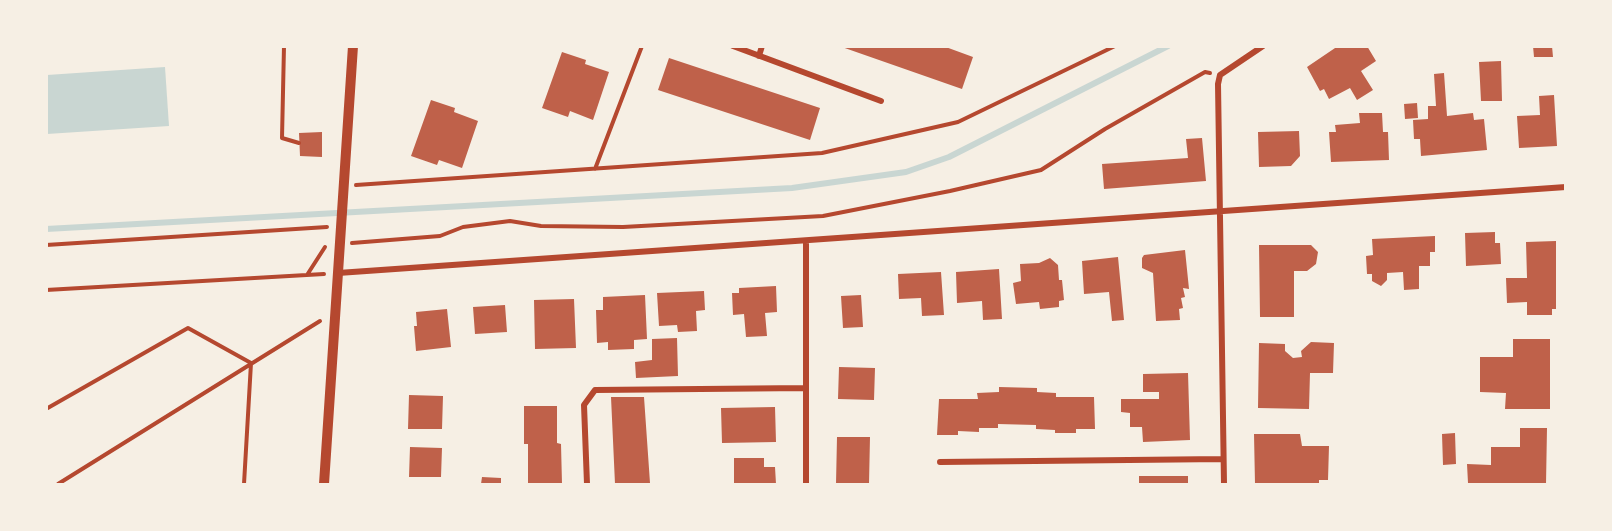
<!DOCTYPE html>
<style>
body{margin:0}
#map{position:relative;width:1612px;height:531px;overflow:hidden;background:#f6efe4;font-family:Quicksand,sans-serif}
canvas{display:block}
.frame{position:absolute;inset:0;border:48px solid #f6efe4;pointer-events:none}
</style>
<div id="map">
<canvas width="1612" height="531"></canvas>
<div class="frame"></div>
</div>
<script>
const ctx = document.querySelector('canvas').getContext('2d');
ctx.lineJoin = 'round';
function paint(path, color) {
  ctx.fillStyle = color;
  ctx.fill(path, 'evenodd');
}
function poly(rows) {
  const path = new Path2D();
  for (const r of rows) {
    path.moveTo(r[0], r[1]);
    for (let i = 2; i < r.length; i += 2) path.lineTo(r[i], r[i + 1]);
  }
  return path;
}
function trace(path, color, width, dash) {
  ctx.strokeStyle = color;
  ctx.lineWidth = width;
  ctx.lineCap = dash ? 'butt' : 'round';
  ctx.setLineDash(dash || []);
  ctx.stroke(path);
}
const water = poly([
 [165,67,169,126,47,134,47,75]
]);
const stream = poly([
 [46,229,792,188,906,172,949,157,1168,46]
]);
const building = poly([
 [839,46,943,46,973,57,962,89],
 [1338,46,1367,46,1376,61,1361,71,1373,90,1357,100,1350,88,1329,99,1324,89,1320,91,1307,67],
 [1533,46,1552,46,1553,57,1534,57],
 [562,52,586,60,585,64,609,72,593,120,570,111,568,117,542,108],
 [669,58,820,108,810,140,658,90],
 [1501,61,1502,101,1481,101,1479,62],
 [1444,73,1447,116,1473,113,1474,120,1484,119,1487,150,1421,156,1420,139,1414,139,1413,120,1428,119,1428,106,1436,106,1434,74],
 [1554,95,1557,146,1519,148,1517,116,1540,115,1539,96],
 [431,100,455,108,454,112,478,121,462,168,439,160,437,165,411,156],
 [1417,103,1418,118,1405,119,1404,104],
 [1359,113,1382,113,1383,132,1388,132,1389,160,1331,162,1329,132,1336,132,1335,125,1360,123],
 [1299,131,1300,156,1291,166,1259,167,1258,132],
 [322,132,322,157,300,156,299,133],
 [1202,138,1206,181,1104,189,1102,164,1188,158,1186,139],
 [1495,232,1495,243,1500,243,1501,264,1466,266,1465,233],
 [1435,236,1435,252,1430,252,1430,266,1419,266,1419,289,1404,290,1403,272,1387,273,1387,280,1381,286,1372,281,1372,274,1367,274,1366,256,1373,255,1372,239],
 [1556,241,1556,309,1552,309,1552,315,1527,315,1527,302,1507,303,1506,278,1527,278,1526,242],
 [1259,245,1311,245,1318,252,1316,264,1307,271,1294,271,1294,317,1260,317],
 [1185,250,1189,289,1183,288,1185,297,1181,298,1183,308,1179,309,1180,320,1156,321,1153,273,1142,268,1142,258,1144,255],
 [1118,257,1124,320,1112,321,1109,292,1084,294,1082,261],
 [1050,258,1058,265,1059,280,1062,280,1064,300,1059,301,1059,307,1040,309,1039,302,1016,304,1013,283,1021,281,1020,264,1039,263],
 [999,269,1002,319,983,320,982,301,957,303,956,272],
 [941,272,944,315,922,316,921,298,899,299,898,274],
 [776,286,777,312,765,313,767,336,746,337,744,314,733,315,732,293,739,293,739,288],
 [704,291,705,310,696,311,697,331,678,332,677,325,659,326,657,293],
 [645,295,647,339,634,340,634,349,608,350,608,342,597,343,596,310,603,310,603,297],
 [861,295,863,327,843,328,841,296],
 [574,299,576,348,535,349,534,300],
 [505,305,507,332,475,334,473,307],
 [447,309,451,347,416,351,414,326,417,326,416,312],
 [677,338,678,376,636,378,635,362,652,360,652,339],
 [1513,339,1550,339,1550,409,1505,409,1506,393,1480,392,1480,357,1513,357],
 [1311,342,1334,343,1333,373,1310,373,1309,409,1258,408,1259,343,1285,344,1285,351,1293,358,1302,357,1301,351],
 [839,367,875,368,874,400,838,399],
 [1188,373,1190,440,1143,442,1142,427,1130,427,1130,413,1121,412,1121,399,1159,399,1159,392,1143,392,1143,374],
 [999,387,1037,388,1037,392,1056,393,1056,397,1094,397,1095,429,1076,429,1076,433,1055,433,1055,430,1036,429,1036,425,998,424,998,428,979,428,979,432,958,431,958,435,937,435,939,399,978,399,977,393,999,392],
 [409,395,443,396,442,429,408,429],
 [611,397,644,397,650,483,615,484],
 [524,406,557,406,557,443,561,444,562,484,528,484,528,444,524,444],
 [775,407,776,442,722,443,721,408],
 [1520,428,1547,428,1546,484,1468,483,1467,464,1491,465,1491,447,1520,447],
 [1455,433,1456,464,1443,465,1442,434],
 [1254,434,1300,434,1302,446,1329,446,1328,480,1319,480,1319,484,1255,484],
 [837,437,870,437,869,484,836,484],
 [410,447,442,448,441,477,409,477],
 [734,458,764,458,764,467,775,467,776,484,734,484],
 [1139,476,1188,476,1188,484,1139,484],
 [482,477,501,478,501,484,481,484]
]);
const path = poly([
 [284,46,282,138,299,143],
 [595,169,642,46],
 [356,185,822,153,958,122,1115,46],
 [352,243,440,236,463,227,510,221,541,226,623,227,823,216,950,191,1041,170,1105,129,1205,72,1210,73],
 [46,245,327,227],
 [307,275,325,247],
 [46,290,324,274],
 [46,409,188,328,251,363,244,484],
 [58,484,320,321]
]);
const minor = poly([
 [733,46,881,101],
 [759,56,762,46],
 [338,273,1566,187],
 [940,462,1223,459],
 [587,484,584,405,595,390,806,388],
 [806,484,806,241],
 [1224,484,1218,84,1220,75,1263,46]
]);
const tertiary = poly([
 [324,484,353,46]
]);
paint(water, '#c9d6d2');
trace(stream, '#c9d6d2', 6);
paint(building, '#bf614a');
trace(path, '#b5482f', 4);
trace(minor, '#b5482f', 6);
trace(tertiary, '#b5482f', 10);
</script>
